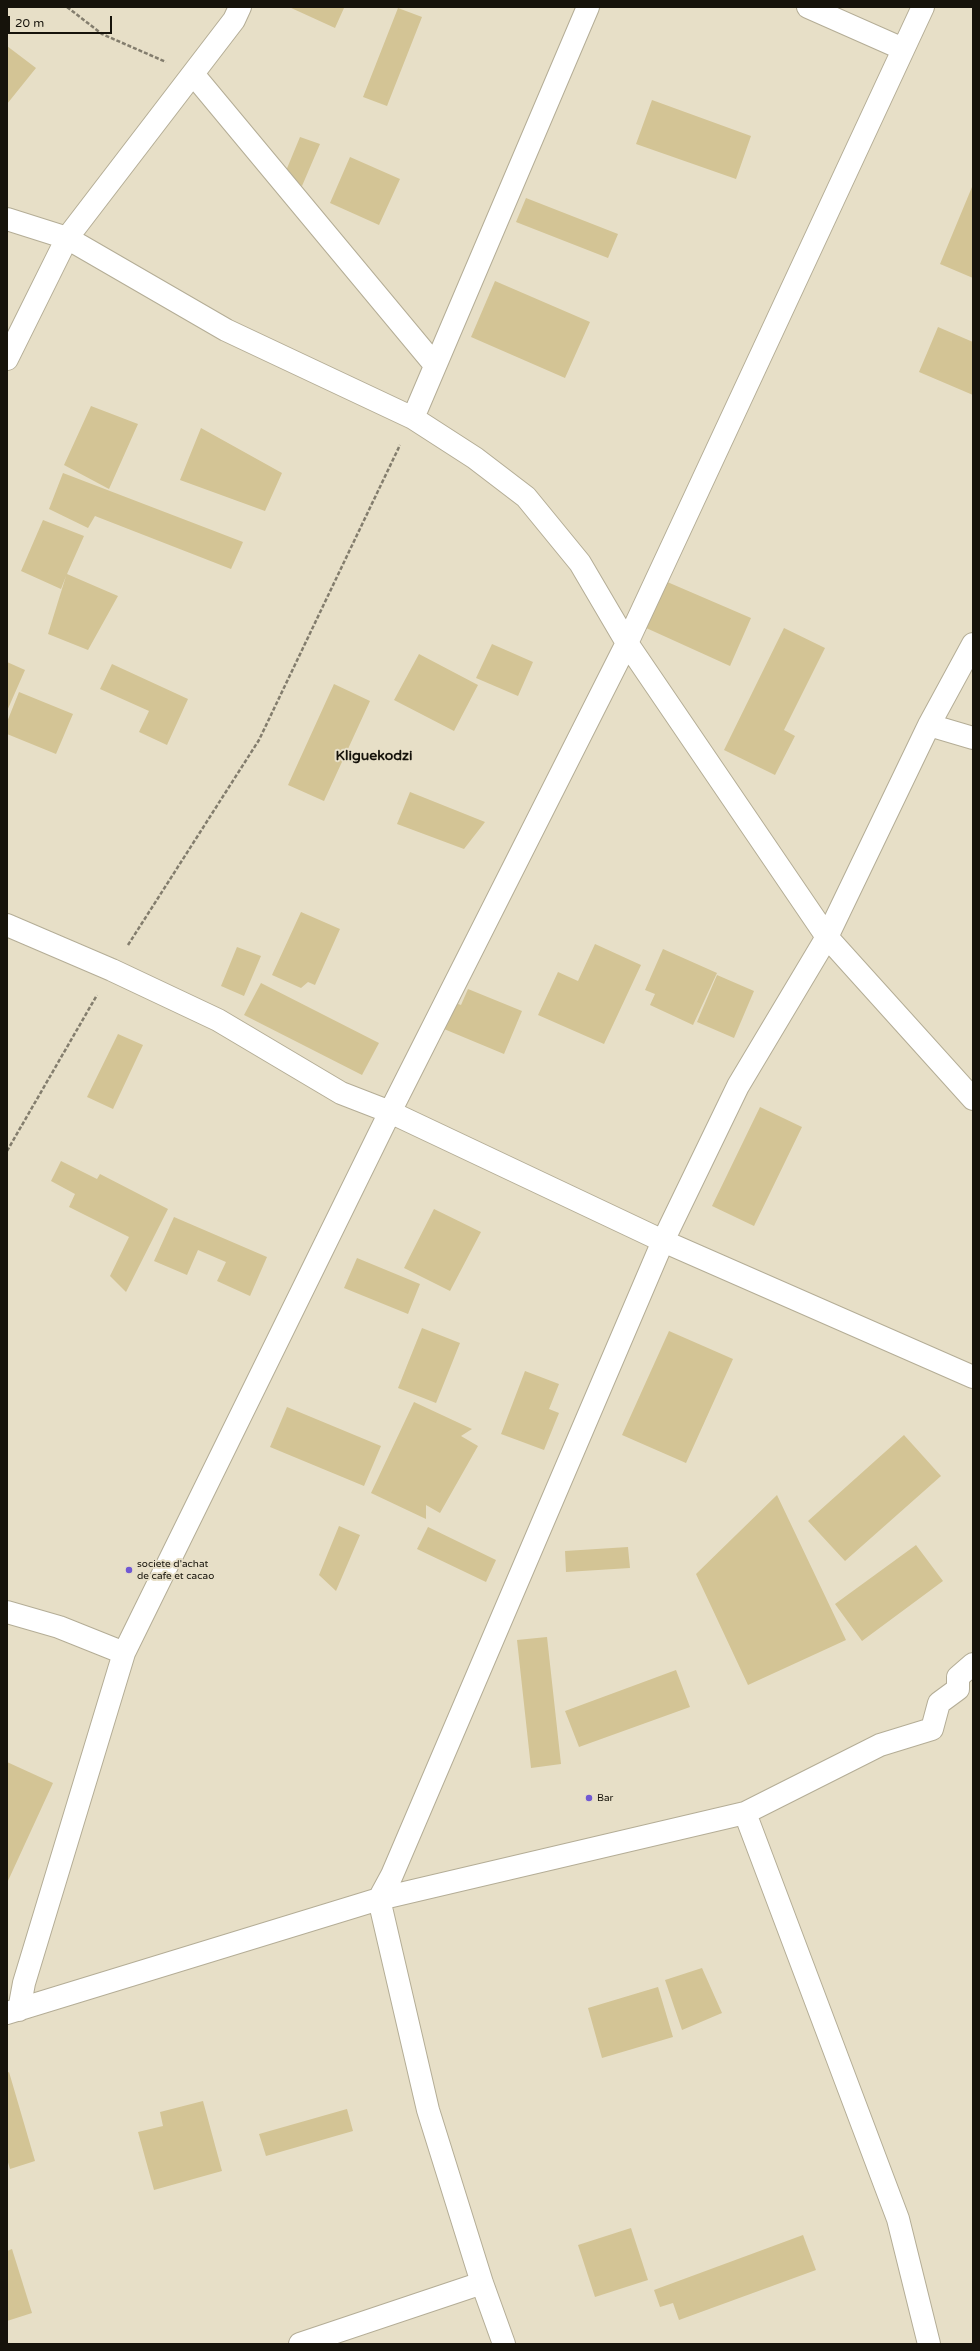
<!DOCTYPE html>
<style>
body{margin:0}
#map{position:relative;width:980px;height:2351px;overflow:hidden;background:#e7dfc7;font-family:"Varela Round",sans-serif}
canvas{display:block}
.frame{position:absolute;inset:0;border:8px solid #16130b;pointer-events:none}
.scale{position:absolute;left:8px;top:16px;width:104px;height:18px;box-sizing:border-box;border:2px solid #16130b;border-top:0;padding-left:5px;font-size:12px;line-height:14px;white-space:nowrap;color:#16130b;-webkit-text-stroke:3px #e7dfc7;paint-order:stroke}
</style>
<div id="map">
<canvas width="980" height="2351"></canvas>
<div class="frame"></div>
<div class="scale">20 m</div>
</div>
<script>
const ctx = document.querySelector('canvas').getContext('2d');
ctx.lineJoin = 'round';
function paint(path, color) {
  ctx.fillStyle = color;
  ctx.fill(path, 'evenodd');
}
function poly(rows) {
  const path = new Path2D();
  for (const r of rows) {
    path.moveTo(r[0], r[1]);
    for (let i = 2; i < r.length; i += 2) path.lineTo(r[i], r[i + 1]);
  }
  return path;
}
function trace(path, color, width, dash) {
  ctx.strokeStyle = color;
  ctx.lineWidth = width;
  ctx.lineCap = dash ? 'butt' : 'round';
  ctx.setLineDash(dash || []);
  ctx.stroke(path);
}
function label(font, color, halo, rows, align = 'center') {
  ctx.font = font + ' "Varela Round",sans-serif';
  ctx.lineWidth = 4;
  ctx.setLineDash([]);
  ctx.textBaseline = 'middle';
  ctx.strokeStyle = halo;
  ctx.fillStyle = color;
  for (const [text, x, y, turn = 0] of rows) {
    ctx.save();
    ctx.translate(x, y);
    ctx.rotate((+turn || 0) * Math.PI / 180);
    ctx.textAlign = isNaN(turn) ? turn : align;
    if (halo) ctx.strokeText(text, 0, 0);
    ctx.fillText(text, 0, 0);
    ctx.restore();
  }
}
const building = poly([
 [289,7,341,7,344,8,335,28],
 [398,8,422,17,387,106,363,97],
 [7,46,36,68,7,104],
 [652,100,751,136,736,179,636,144],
 [300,137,320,144,302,186,283,178],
 [350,157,400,179,379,225,330,203],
 [972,187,973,187,973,278,940,264],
 [526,198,618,234,608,258,516,222],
 [495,281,590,322,565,378,471,337],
 [938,327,973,342,973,395,919,372],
 [91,406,138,424,109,489,64,465],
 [201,428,282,473,265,511,180,480],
 [63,473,243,542,231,569,95,516,88,528,49,509],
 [43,520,84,536,67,574,118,596,88,650,48,634,66,576,61,589,21,571],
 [665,581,751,618,730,666,644,627],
 [784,628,825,648,784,730,795,736,775,775,724,750],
 [492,644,533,662,518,696,476,678],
 [419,654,478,685,454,731,394,700],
 [7,662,25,670,7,711],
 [112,664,188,699,167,745,139,732,149,711,100,689],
 [334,684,370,701,324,801,288,785],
 [19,692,73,714,56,754,7,734,7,722],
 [410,792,485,822,464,849,397,824],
 [301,912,340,929,315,985,308,982,301,988,272,975],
 [595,944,641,965,604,1044,538,1015,558,972,578,981],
 [237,947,261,956,244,996,221,986],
 [663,949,717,973,693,1025,650,1005,655,994,645,990],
 [717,975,754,991,734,1038,697,1022],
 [261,983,379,1043,362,1075,244,1015],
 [468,989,522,1011,504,1054,444,1029,455,1003,461,1005],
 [118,1034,143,1045,113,1109,87,1097],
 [760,1107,802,1127,754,1226,712,1206],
 [61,1161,97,1179,100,1174,168,1209,126,1292,110,1276,129,1237,69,1207,75,1194,51,1181],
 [434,1209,481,1232,450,1291,404,1268],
 [174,1217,267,1257,250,1296,217,1281,226,1262,198,1250,187,1275,154,1261],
 [357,1258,420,1284,408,1314,344,1288],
 [422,1328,460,1343,436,1403,398,1388],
 [669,1331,733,1359,686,1463,622,1435],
 [525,1371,559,1384,549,1409,559,1413,544,1450,501,1434],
 [414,1402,472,1429,461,1436,478,1446,440,1513,426,1505,426,1519,371,1493],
 [287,1407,381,1446,364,1486,270,1447],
 [904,1435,941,1476,845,1561,808,1521],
 [777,1495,846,1640,748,1685,696,1574],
 [339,1526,360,1535,336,1591,319,1575],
 [428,1527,496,1560,486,1582,417,1549],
 [916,1545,943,1581,862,1641,835,1604],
 [628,1547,630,1568,566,1572,565,1551],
 [547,1637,561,1764,531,1768,517,1640],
 [676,1670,690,1707,579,1747,565,1711],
 [7,1762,53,1783,7,1883],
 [702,1968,722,2013,682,2030,665,1980],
 [658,1987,673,2037,602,2058,588,2008],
 [9,2072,35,2161,10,2169,7,2159,7,2073],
 [203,2101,222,2171,154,2190,138,2132,163,2126,160,2112],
 [347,2109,353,2131,266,2156,259,2134],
 [631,2228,648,2280,595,2297,578,2245],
 [803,2235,816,2270,679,2320,673,2303,660,2307,654,2290],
 [12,2249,32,2313,7,2321,7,2251]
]);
const path = poly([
 [67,7,102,34,166,62],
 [128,945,259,740,400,445],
 [7,1151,97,995]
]);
const street = poly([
 [808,7,903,49],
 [193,74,435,365],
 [7,219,67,238,226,330,413,418,475,458,526,497,580,563,627,643,827,937,973,1099],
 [7,359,67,238,234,20,240,7],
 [413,418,588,7],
 [929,725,973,738],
 [7,925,112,970,218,1020,341,1093,390,1112,663,1241,973,1377],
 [7,1612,59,1627,124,1653],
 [745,1813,898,2219,929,2344],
 [19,2010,24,1983,124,1653,390,1112,627,643,923,7],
 [7,2013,379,1899,745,1813,880,1745,932,1729,939,1703,958,1689,958,1677,973,1664],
 [300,2344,482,2283],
 [504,2344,482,2283,428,2110,379,1899,392,1875,663,1241,738,1086,827,937,929,725,973,644]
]);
const markers = [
 [129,1570,4,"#7159d3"],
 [589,1798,4,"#7159d3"]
];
const poiNames = [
 ["societe d'achat",137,1564],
 ["de cafe et cacao",137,1576],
 ["Bar",597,1798]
];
const districtNames = [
 ["Kliguekodzi",374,756]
];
paint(building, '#d3c495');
trace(street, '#b4ad96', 24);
trace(path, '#837d6d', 2.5, [4, 2]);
trace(street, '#fff', 22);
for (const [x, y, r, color] of markers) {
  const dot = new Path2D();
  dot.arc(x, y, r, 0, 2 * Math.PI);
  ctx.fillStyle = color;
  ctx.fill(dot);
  trace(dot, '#e7dfc7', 1.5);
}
label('10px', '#16130b', '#e7dfc7', poiNames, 'left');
label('bold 14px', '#16130b', '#e7dfc7', districtNames);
</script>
